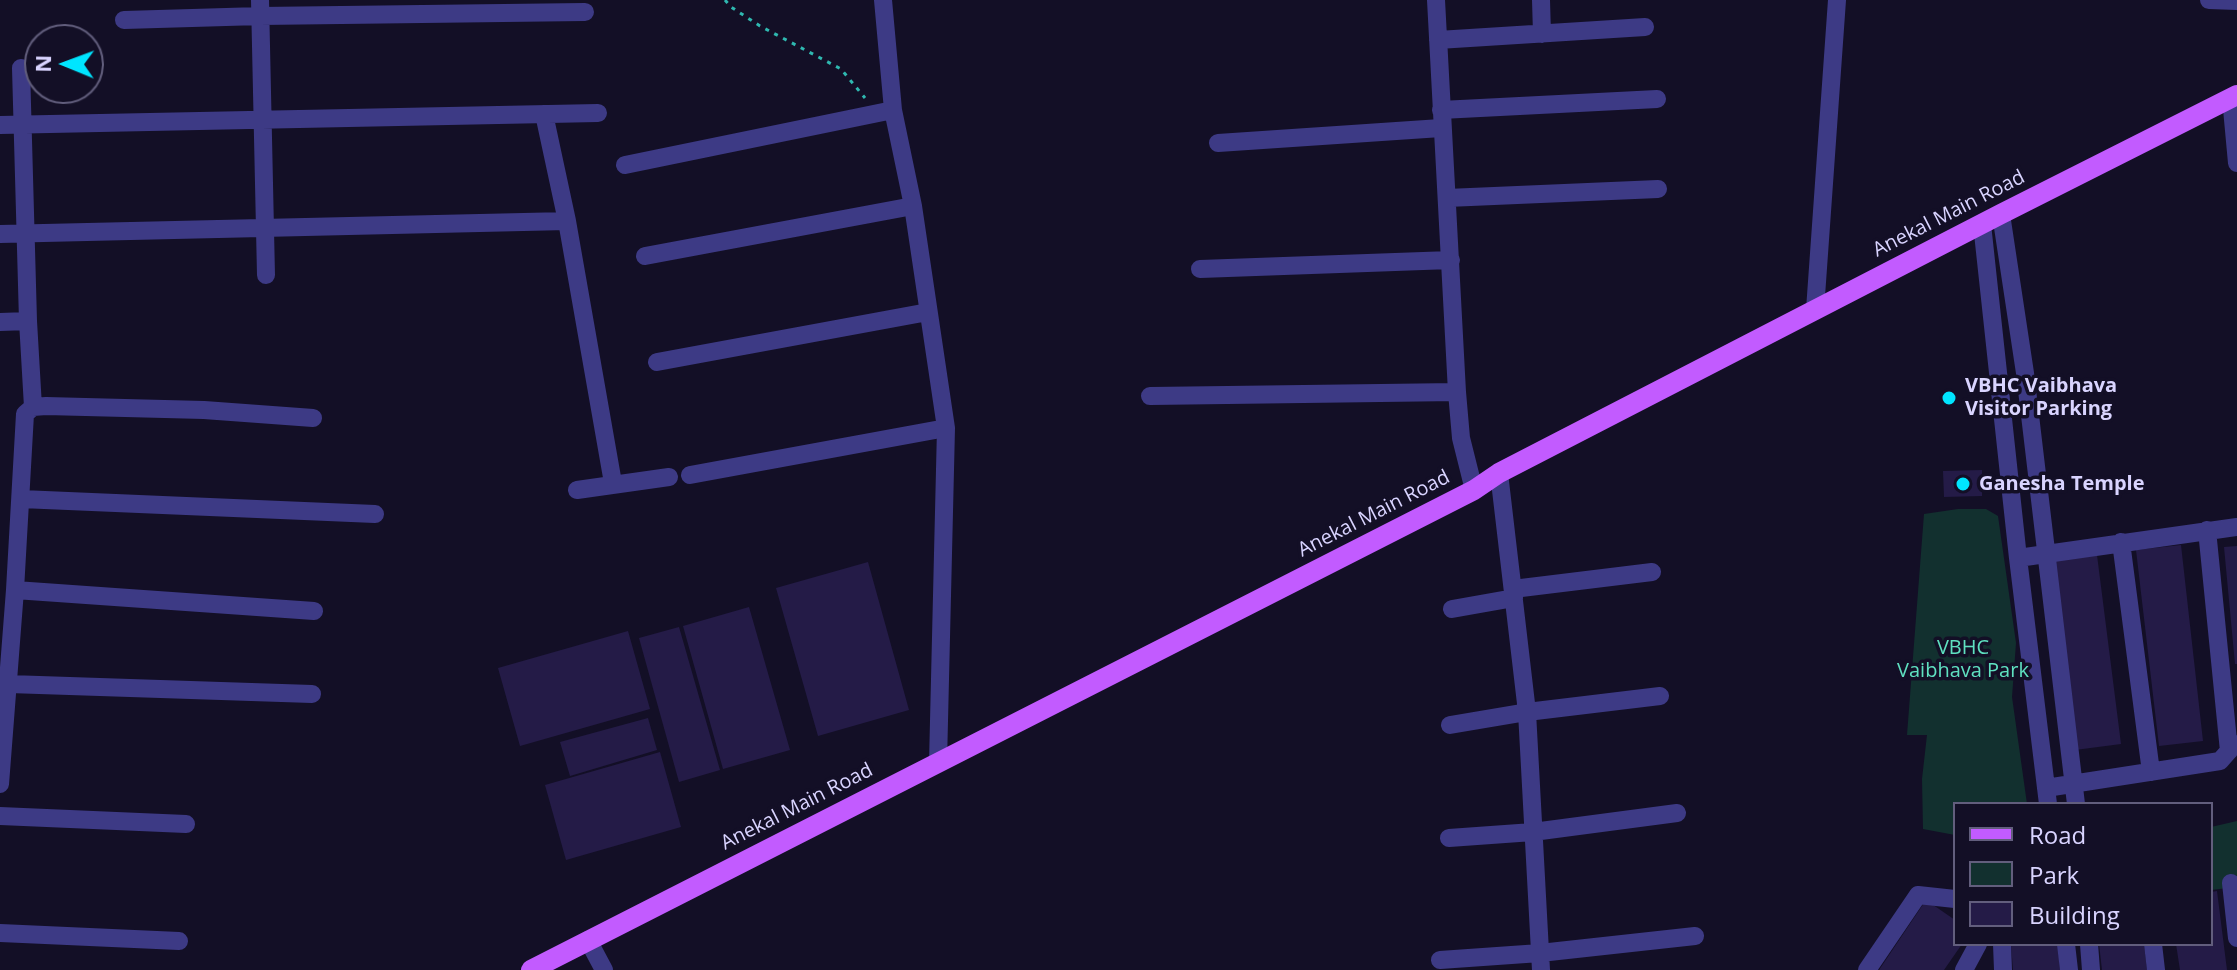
<!DOCTYPE html>
<style>
body{margin:0}
#map{position:relative;width:2237px;height:970px;overflow:hidden;background:#130f26;font-family:"Open Sans",sans-serif}
canvas{display:block}
.legend{position:absolute;left:1953px;top:802px;width:260px;height:144px;box-sizing:border-box;background:#130f26;border:2px solid #625e7d;margin:0;padding:10px 14px;list-style:none;font-size:24px;color:#d9d4ff}
.legend li{display:flex;align-items:center;gap:16px;height:40px}
.legend b{width:40px;border:2px solid #625e7d}
.north{position:absolute;left:24px;top:24px;width:80px;height:80px;box-sizing:border-box;background:#130f26;border:2px solid #625e7d;border-radius:50%;rotate:271deg;font-size:22px;font-weight:700;line-height:32px;text-align:center;color:#d9d4ff}
.north::after{content:'';display:block;margin:auto;width:28px;height:36px;background:#00e5ff;clip-path:polygon(50% 0,100% 100%,50% 72%,0 100%)}
</style>
<div id="map">
<canvas width="2237" height="970"></canvas>
<ul class="legend">
<li><b style="height:10px;background:#c25bff"></b>Road</li>
<li><b style="height:22px;background:#12302f"></b>Park</li>
<li><b style="height:22px;background:#241b47"></b>Building</li>
</ul>
<div class="north">N</div>
</div>
<script>
const ctx = document.querySelector('canvas').getContext('2d');
ctx.lineJoin = 'round';
function paint(path, color) {
  ctx.fillStyle = color;
  ctx.fill(path, 'evenodd');
}
function poly(rows) {
  const path = new Path2D();
  for (const r of rows) {
    path.moveTo(r[0], r[1]);
    for (let i = 2; i < r.length; i += 2) path.lineTo(r[i], r[i + 1]);
  }
  return path;
}
function trace(path, color, width, dash) {
  ctx.strokeStyle = color;
  ctx.lineWidth = width;
  ctx.lineCap = dash ? 'butt' : 'round';
  ctx.setLineDash(dash || []);
  ctx.stroke(path);
}
function label(font, color, halo, rows, align = 'center') {
  ctx.font = font + ' "Open Sans",sans-serif';
  ctx.lineWidth = 7;
  ctx.setLineDash([]);
  ctx.textBaseline = 'middle';
  ctx.strokeStyle = halo;
  ctx.fillStyle = color;
  for (const [text, x, y, turn = 0] of rows) {
    ctx.save();
    ctx.translate(x, y);
    ctx.rotate((+turn || 0) * Math.PI / 180);
    ctx.textAlign = isNaN(turn) ? turn : align;
    if (halo) ctx.strokeText(text, 0, 0);
    ctx.fillText(text, 0, 0);
    ctx.restore();
  }
}
const green = poly([
 [1958,509,1986,509,1998,516,2016,643,2012,697,2027,804,1955,804,1955,835,1923,829,1922,779,1927,735,1907,735,1924,514],
 [2237,821,2237,887,2211,890,2211,827]
]);
const building = poly([
 [1982,470,1982,496,1944,497,1943,471],
 [2181,545,2203,741,2159,746,2136,550],
 [2237,546,2237,664,2235,664,2224,547],
 [2097,555,2121,744,2075,750,2051,561],
 [868,562,909,710,818,736,776,588],
 [749,607,790,750,723,769,683,626],
 [679,627,720,770,679,782,639,638],
 [628,631,650,709,520,746,498,668],
 [648,718,657,750,570,776,560,742],
 [660,752,681,827,566,860,545,785],
 [2217,891,2227,970,2180,970,2176,944,2211,944,2211,892],
 [1926,900,1955,920,1955,944,1962,944,1944,970,1879,970],
 [2011,944,2058,944,2060,970,2013,970],
 [2099,944,2144,944,2147,970,2102,970]
]);
const path = poly([
 [725,0,731,7,760,26,841,69,865,98]
]);
const minor = poly([
 [260,0,266,275],
 [883,0,893,110,913,206,946,428,938,763],
 [1436,0,1457,392,1461,438,1474,490],
 [1541,0,1542,34],
 [2209,0,2237,1],
 [124,20,260,16,585,12],
 [1438,40,1645,27],
 [21,68,28,321,33,407],
 [2231,98,2237,163],
 [1441,110,1657,99],
 [544,114,567,221],
 [0,125,598,113],
 [1218,143,1441,128],
 [625,165,893,110],
 [1447,198,1658,189],
 [2001,214,2025,373,2076,804],
 [1982,224,2018,558,2048,804],
 [0,234,567,221,613,483],
 [645,256,913,206],
 [1200,269,1451,260],
 [1815,310,1837,0],
 [0,322,28,321],
 [657,362,928,312],
 [1150,396,1457,392],
 [1499,473,1527,712,1541,970],
 [690,475,946,428],
 [577,490,669,477],
 [21,499,375,514],
 [2207,530,2229,751],
 [2121,542,2151,772],
 [2018,558,2237,527],
 [1513,589,1652,572],
 [15,590,314,611],
 [1452,609,1514,598],
 [9,684,312,694],
 [1450,725,1527,712,1660,696],
 [0,784,15,590,25,414,33,407,46,406,204,410,313,418],
 [2046,788,2220,761,2235,744],
 [0,816,186,824],
 [1449,838,1533,832,1677,813],
 [2231,883,2237,938],
 [0,933,179,941],
 [588,940,604,970],
 [2002,944,2003,970],
 [2066,944,2069,970],
 [2089,944,2091,970],
 [2153,944,2156,970],
 [1440,960,1540,953,1695,936],
 [1867,970,1918,895,1955,899],
 [1964,970,1978,944]
]);
const major = poly([
 [531,970,1474,490,1499,473,2001,214,2237,95]
]);
const markers = [
 [1949,398,8,"#00e5ff"],
 [1963,484,8,"#00e5ff"]
];
const streetNames = [
 ["Anekal Main Road",1949,214,-27],
 ["Anekal Main Road",1374,514,-27],
 ["Anekal Main Road",797,807,-27]
];
const poiNames = [
 ["VBHC Vaibhava",1965,386],
 ["Visitor Parking",1965,409],
 ["Ganesha Temple",1979,484]
];
const parkNames = [
 ["VBHC",1963,648],
 ["Vaibhava Park",1963,671]
];
paint(green, '#12302f');
paint(building, '#241b47');
trace(path, '#2fb8b0', 3, [4, 6]);
trace(minor, '#3d3a85', 18);
trace(major, '#c25bff', 20);
for (const [x, y, r, color] of markers) {
  const dot = new Path2D();
  dot.arc(x, y, r, 0, 2 * Math.PI);
  ctx.fillStyle = color;
  ctx.fill(dot);
  trace(dot, '#130f26', 3);
}
label('20px', '#d9d4ff', '#130f26', streetNames);
label('bold 20px', '#d9d4ff', '#130f26', poiNames, 'left');
label('20px', '#5fe0c0', '#130f26', parkNames);
</script>
